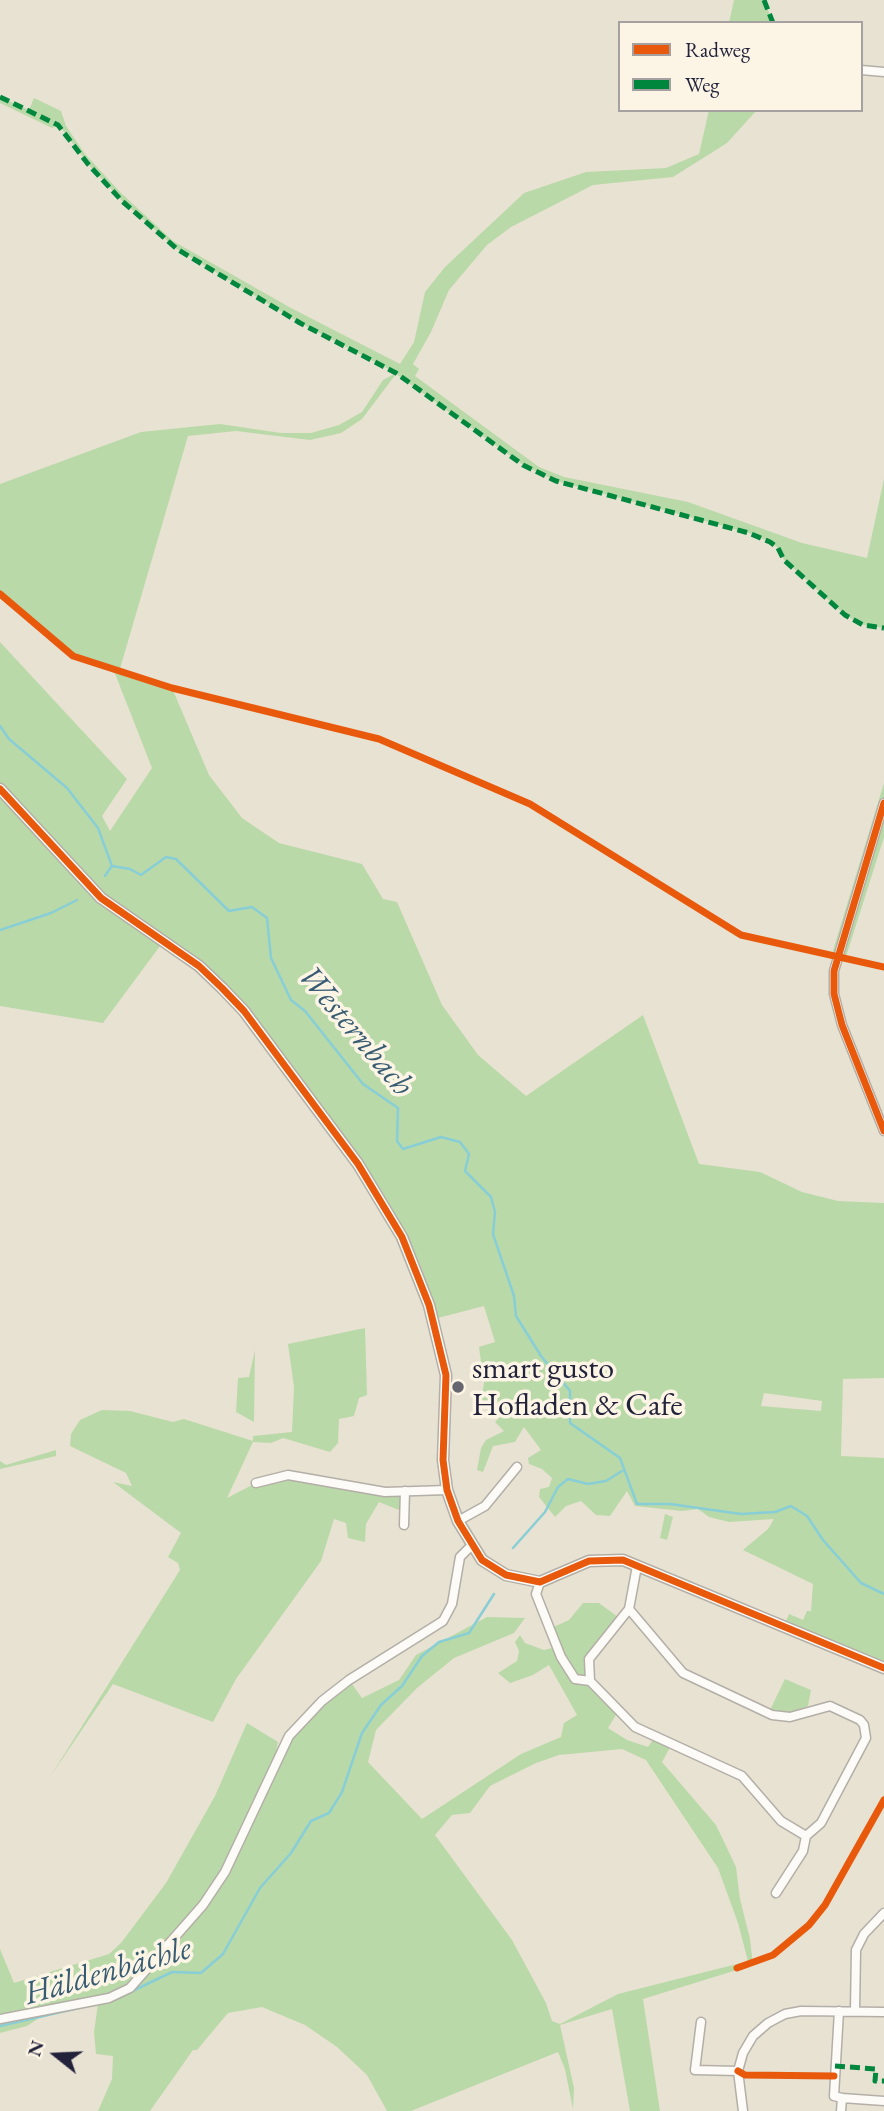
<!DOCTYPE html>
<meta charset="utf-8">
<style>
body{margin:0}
#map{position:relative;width:884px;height:2111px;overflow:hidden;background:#e8e2d2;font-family:"EB Garamond",serif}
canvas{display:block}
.legend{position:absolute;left:618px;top:21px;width:245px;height:91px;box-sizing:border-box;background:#fcf5e5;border:2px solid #a5a1a1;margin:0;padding:9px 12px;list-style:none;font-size:21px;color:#22223b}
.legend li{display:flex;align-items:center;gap:14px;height:35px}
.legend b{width:35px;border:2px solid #a5a1a1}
.north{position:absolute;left:21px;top:2020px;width:70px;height:70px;-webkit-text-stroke:5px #fcf5e5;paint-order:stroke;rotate:288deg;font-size:19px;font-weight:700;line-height:28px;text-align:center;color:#22223b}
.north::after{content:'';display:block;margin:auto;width:24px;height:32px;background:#22223b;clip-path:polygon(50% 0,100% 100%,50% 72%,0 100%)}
</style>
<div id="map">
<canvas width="884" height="2111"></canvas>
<ul class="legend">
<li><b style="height:9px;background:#e8590c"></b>Radweg</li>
<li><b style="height:9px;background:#00873e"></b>Weg</li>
</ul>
<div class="north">N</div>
</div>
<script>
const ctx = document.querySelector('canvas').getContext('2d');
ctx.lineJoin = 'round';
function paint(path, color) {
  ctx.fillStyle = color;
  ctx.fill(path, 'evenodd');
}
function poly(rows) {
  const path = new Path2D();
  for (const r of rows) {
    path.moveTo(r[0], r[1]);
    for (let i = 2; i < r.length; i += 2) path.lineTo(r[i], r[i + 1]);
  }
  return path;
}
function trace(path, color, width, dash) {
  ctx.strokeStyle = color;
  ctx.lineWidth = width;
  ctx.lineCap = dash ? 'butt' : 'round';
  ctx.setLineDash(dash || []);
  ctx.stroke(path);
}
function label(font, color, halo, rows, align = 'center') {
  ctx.font = font + ' "EB Garamond",serif';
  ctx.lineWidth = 7;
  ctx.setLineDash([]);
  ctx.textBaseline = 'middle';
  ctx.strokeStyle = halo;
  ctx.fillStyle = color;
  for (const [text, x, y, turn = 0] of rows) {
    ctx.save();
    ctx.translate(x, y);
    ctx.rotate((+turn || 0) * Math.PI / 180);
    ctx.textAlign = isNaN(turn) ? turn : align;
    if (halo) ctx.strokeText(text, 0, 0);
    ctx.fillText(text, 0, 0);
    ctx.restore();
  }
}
const green = poly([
 [734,0,764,0,773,23,729,23],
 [0,97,29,110,34,98,61,111,66,126,85,154,121,193,173,241,291,308,400,364,414,342,425,292,445,267,524,193,586,172,666,168,699,154,709,110,757,110,727,143,673,177,593,185,511,227,487,245,449,290,431,332,413,364,419,369,415,376,539,467,564,477,688,502,802,543,867,558,884,479,884,628,863,625,845,615,784,560,778,548,770,542,749,533,556,481,523,465,396,374,362,419,341,433,310,440,236,431,188,436,119,672,172,688,209,775,242,818,279,843,362,864,383,899,397,902,442,1005,478,1055,526,1096,643,1015,699,1164,760,1172,802,1192,838,1201,884,1203,884,1378,843,1379,841,1456,884,1458,884,1664,785,1623,789,1614,803,1620,807,1611,811,1611,813,1584,743,1550,768,1529,774,1519,729,1522,709,1517,698,1509,682,1511,635,1506,627,1491,610,1516,596,1515,581,1501,566,1506,555,1517,539,1497,540,1489,549,1487,552,1478,542,1469,529,1464,528,1458,541,1450,524,1427,515,1442,493,1446,483,1472,477,1470,481,1448,486,1440,504,1431,495,1422,501,1416,509,1416,506,1409,480,1404,484,1384,479,1347,495,1342,484,1306,438,1318,432,1315,381,1200,222,988,163,942,103,1023,0,1006,0,642,127,779,102,816,110,831,152,768,114,671,73,656,0,594,0,484,141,432,220,424,281,433,311,433,339,425,362,412,383,380,396,373,300,323,177,249,122,201,88,164,59,125,52,128,0,103],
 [764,1393,822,1401,821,1411,761,1406],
 [884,783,884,837,845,960,831,957],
 [365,1328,367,1395,359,1398,354,1416,339,1419,338,1443,330,1452,283,1438,271,1443,253,1442,227,1498,256,1483,288,1475,405,1491,404,1512,379,1502,366,1524,365,1542,348,1538,346,1523,334,1519,321,1561,236,1679,213,1722,113,1684,50,1777,180,1570,178,1563,168,1557,181,1533,113,1482,132,1486,126,1473,70,1446,71,1434,80,1420,102,1410,130,1411,173,1422,184,1419,253,1441,253,1436,292,1432,294,1387,288,1344],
 [255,1350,254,1422,236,1412,238,1378,249,1377],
 [56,1450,56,1456,0,1469,0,1461,6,1465],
 [665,1514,673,1517,667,1540,660,1538],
 [583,1603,599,1603,622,1620,589,1659,590,1681,619,1710,608,1728,627,1740,648,1747,654,1738,672,1744,662,1762,716,1825,736,1867,740,1899,750,1939,753,1965,643,1999,660,2111,630,2111,612,2009,560,2025,574,2088,573,2109,565,2069,558,2052,411,2111,387,2111,367,2075,337,2047,305,2025,262,2007,228,2013,197,2050,193,2050,150,2111,98,2111,112,2079,113,2056,96,2054,94,2032,98,2004,42,2016,27,2026,0,2033,0,1949,14,1983,109,1954,121,1943,166,1883,215,1796,247,1723,278,1742,275,1759,289,1736,349,1680,362,1698,399,1680,416,1655,487,1617,525,1618,514,1633,454,1658,417,1688,376,1730,368,1762,422,1819,521,1754,561,1737,564,1723,577,1715,549,1665,533,1675,510,1683,498,1673,517,1661,519,1651,515,1642,520,1635,525,1643,544,1650,556,1647,549,1629,569,1620],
 [622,1749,646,1760,718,1868,738,1923,749,1965,741,1963,618,1994,560,2024,552,2021,546,2003,512,1940,435,1835,452,1815,470,1813,490,1786,536,1763,559,1755],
 [785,1679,811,1690,808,1706,791,1713,770,1710]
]);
const stream = poly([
 [0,726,9,739,67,788,98,828,112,866,130,869,141,875,166,857,176,859,229,911,252,907,267,918,271,958,291,1000,305,1011,363,1084,398,1108,397,1141,403,1149,441,1137,460,1142,469,1154,465,1171,491,1197,495,1212,493,1234,514,1296,516,1316,541,1356,570,1391,570,1423,620,1458,637,1504,670,1504,741,1514,775,1512,791,1506,807,1516,823,1540,861,1583,884,1594],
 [105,876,111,867],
 [0,930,51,913,77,900],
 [513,1548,545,1512,558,1487,568,1479,588,1484,606,1481,622,1471],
 [116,1999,172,1972,201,1973,223,1954,260,1888,291,1853,311,1821,329,1813,342,1792,362,1733,381,1705,402,1686,422,1656,439,1642,469,1633,494,1594],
 [0,2026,96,2004]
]);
const minor = poly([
 [861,70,884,72],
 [884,803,834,971,834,994,842,1025,884,1131],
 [256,1483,288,1475,385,1492,447,1490],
 [458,1521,485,1506,517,1467],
 [404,1525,405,1491],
 [637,1566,629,1609,589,1659,590,1681,635,1727,742,1776,781,1821,806,1836],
 [540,1582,536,1594,561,1657,575,1679,590,1681],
 [629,1609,683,1673,772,1715,790,1717,830,1706,860,1720,864,1725,866,1738,821,1823,806,1836,803,1851,776,1893],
 [839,2011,834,2096,842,2098,841,2111],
 [855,2011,856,1950,864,1934,884,1913],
 [0,2019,109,1998,130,1988,203,1905,225,1872,289,1736,322,1701,349,1680,443,1621,452,1604,460,1557,471,1546],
 [701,2022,695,2070,738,2071],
 [842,2098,884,2101],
 [743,2111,738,2071,743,2053,753,2036,768,2023,785,2014,801,2011,884,2012]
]);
const tertiary = poly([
 [0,789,101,898,199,966,222,988,244,1011,358,1164,402,1237,429,1305,446,1375,443,1460,447,1490,458,1521,482,1560,506,1575,540,1582,589,1561,623,1560,884,1668]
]);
const quiet = poly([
 [764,0,773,23],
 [0,97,58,125,88,164,122,201,177,249,300,323,396,373,523,465,556,481,749,533,770,542,778,548,784,560,845,615,863,625,884,628],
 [835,2066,876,2069,875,2081,884,2081]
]);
const cycleway = poly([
 [0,594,73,656,172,688,379,739,530,804,741,935,884,967],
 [0,789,101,898,199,966,222,988,244,1011,358,1164,402,1237,429,1305,446,1375,443,1460,447,1490,458,1521,482,1560,506,1575,540,1582,589,1561,623,1560,884,1668],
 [884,803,834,971,834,994,842,1025,884,1131],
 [737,1968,773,1955,809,1925,825,1905,884,1800],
 [738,2071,745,2075,834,2076]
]);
const markers = [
 [458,1387,7,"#676570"]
];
const poiNames = [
 ["smart gusto",472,1369],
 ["Hofladen & Cafe",472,1406]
];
const waterNames = [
 ["Westernbach",355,1031,50],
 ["Häldenbächle",108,1972,-16]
];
paint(green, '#bad9a8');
trace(stream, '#87ced6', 2.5);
trace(minor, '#b3afa7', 11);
trace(tertiary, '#b3afa7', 13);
trace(minor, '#fcfbf8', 8);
trace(tertiary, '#fcfbf8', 10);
trace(quiet, '#00873e', 5, [10, 5]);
trace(cycleway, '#e8590c', 7);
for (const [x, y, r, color] of markers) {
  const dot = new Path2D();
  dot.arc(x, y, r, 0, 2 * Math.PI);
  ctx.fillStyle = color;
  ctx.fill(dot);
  trace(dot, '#fcf5e5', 2.5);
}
label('32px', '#22223b', '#fcf5e5', poiNames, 'left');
label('italic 33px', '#375b72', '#fcf5e5', waterNames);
</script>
